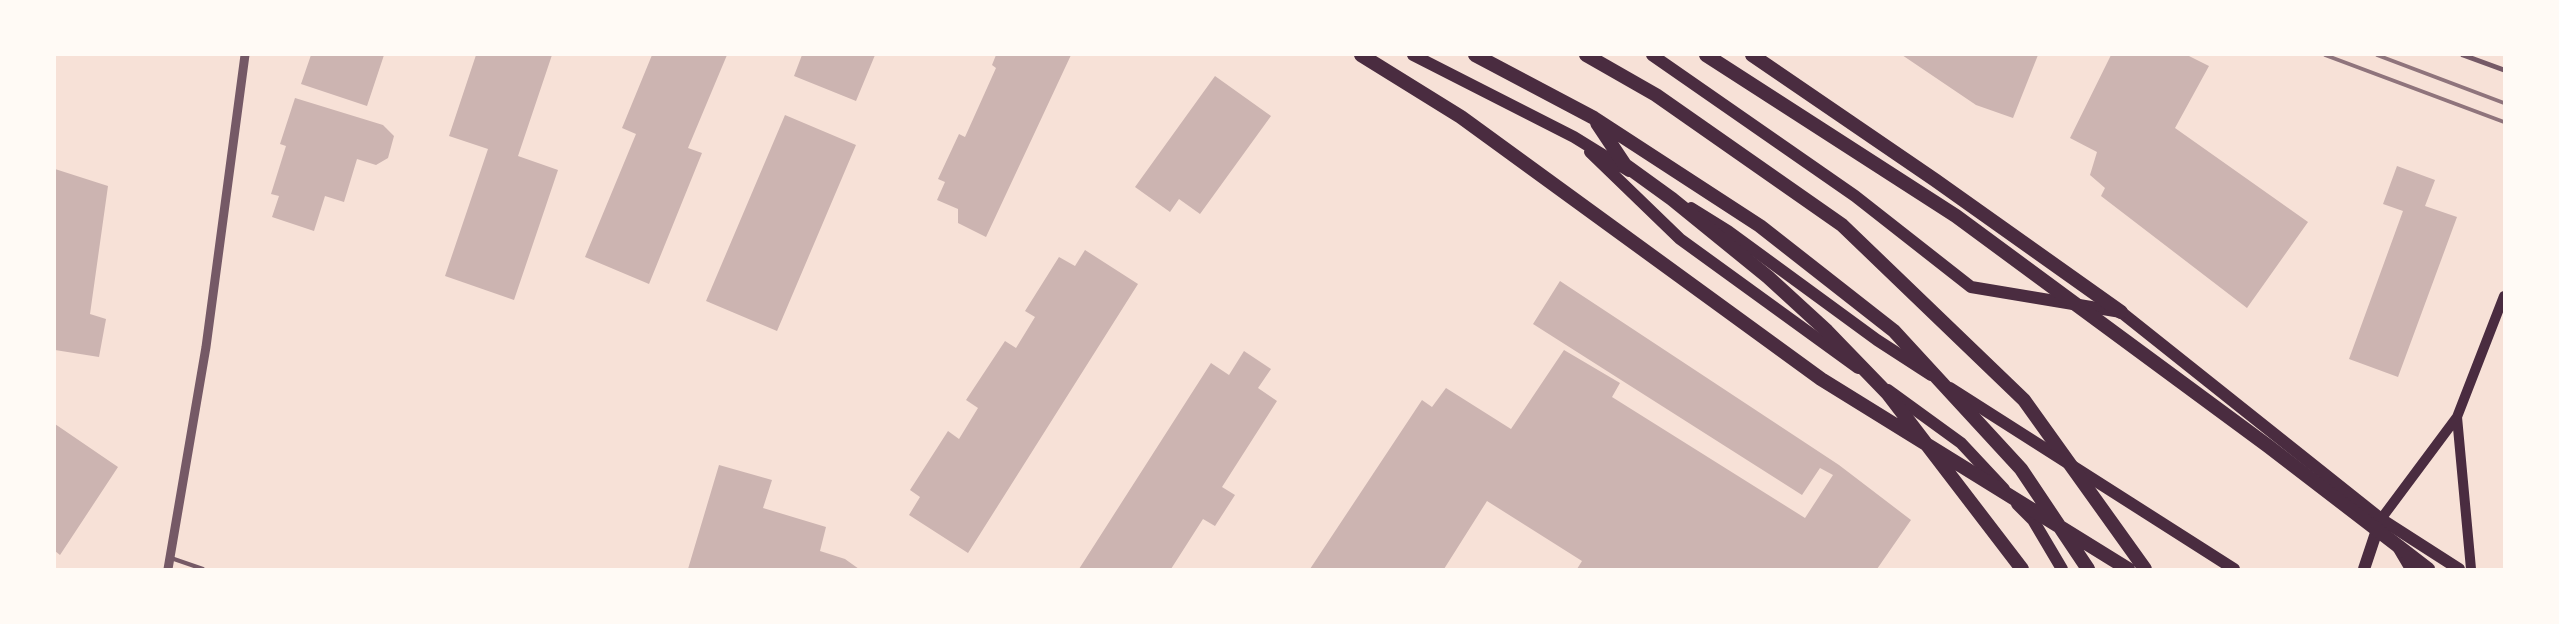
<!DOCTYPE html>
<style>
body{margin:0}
#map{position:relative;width:2559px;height:624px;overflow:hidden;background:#f7e1d7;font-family:Overpass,sans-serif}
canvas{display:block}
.frame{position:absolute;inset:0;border:56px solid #fffaf5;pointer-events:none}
</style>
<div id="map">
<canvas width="2559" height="624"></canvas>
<div class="frame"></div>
</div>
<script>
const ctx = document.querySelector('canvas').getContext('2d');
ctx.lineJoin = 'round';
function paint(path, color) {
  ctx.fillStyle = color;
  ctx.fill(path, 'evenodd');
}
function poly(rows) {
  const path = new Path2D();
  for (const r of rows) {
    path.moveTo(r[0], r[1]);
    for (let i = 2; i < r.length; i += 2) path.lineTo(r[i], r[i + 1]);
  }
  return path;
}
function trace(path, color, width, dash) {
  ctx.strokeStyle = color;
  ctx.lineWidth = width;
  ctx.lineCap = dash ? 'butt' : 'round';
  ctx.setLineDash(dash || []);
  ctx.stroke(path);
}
const building = poly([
 [311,55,384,55,367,106,301,84],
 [476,55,552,55,518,156,558,170,514,300,445,276,488,149,449,136],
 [652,55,727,55,688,148,702,153,649,284,585,257,636,134,622,128],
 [802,55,875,55,856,101,794,76],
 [996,55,1071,55,986,237,958,223,958,209,937,200,945,182,938,179,959,134,965,137,996,68,992,65],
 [1902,55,2038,55,2013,118,1976,105],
 [2111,55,2187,55,2209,66,2175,128,2308,222,2247,308,2101,196,2105,188,2090,175,2097,152,2070,138],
 [1215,76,1271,116,1200,214,1179,199,1170,212,1135,187],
 [295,98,383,125,394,136,388,158,376,165,357,159,344,202,325,196,314,231,272,217,279,196,271,194,286,146,280,144],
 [785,115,856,145,777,331,706,301],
 [2397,166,2435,180,2425,206,2457,217,2398,377,2349,359,2403,211,2383,204],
 [55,169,108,186,90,314,106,319,99,357,55,350],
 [1085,250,1138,284,968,553,909,515,920,497,910,490,948,431,959,439,978,408,966,400,1005,341,1016,348,1035,317,1025,311,1059,257,1075,266],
 [1560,281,1839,465,1911,520,1877,569,1577,569,1582,561,1487,501,1444,569,1310,569,1422,400,1432,407,1446,388,1511,429,1564,350,1620,383,1612,397,1805,518,1833,475,1820,468,1802,495,1533,324],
 [1244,351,1271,369,1258,388,1277,401,1222,487,1235,495,1215,526,1203,519,1171,569,1079,569,1211,363,1229,375],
 [55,424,118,467,60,555,55,551],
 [719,465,772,480,763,508,826,527,820,551,845,559,859,569,688,569]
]);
const service = poly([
 [171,558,203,569]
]);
const minor = poly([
 [2463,55,2504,70]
]);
const tertiary = poly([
 [168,569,206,347,245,55]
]);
const secondary = poly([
 [2457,417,2471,569],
 [2381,519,2457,417,2504,296]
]);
const primary = poly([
 [1413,55,1574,137,1629,171],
 [1652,55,1855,196,1971,287,2121,312,2381,519,2459,569],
 [1590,152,1680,239,1858,368],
 [1691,208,1728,231,1877,340,1931,375],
 [1950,388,2234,569],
 [1888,390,1961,443,2004,489],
 [2017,504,2033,520,2062,569],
 [2398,547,2411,569],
 [2364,569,2380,521]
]);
const trunk = poly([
 [1361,55,1461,117,1821,379,2128,569],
 [1475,55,1594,118,1760,226,1894,331,2021,469,2088,569],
 [1586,55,1656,95,1842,225,2024,400,2145,569],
 [1706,55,1956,216,2268,446,2428,569],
 [1752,55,1935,180,2121,312],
 [1597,123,1625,165,1672,199,1768,277,1827,331,1888,394,2022,569]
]);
const rail = poly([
 [2325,55,2504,122],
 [2377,55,2504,103]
]);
paint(building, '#ccb4b1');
trace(service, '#755966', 4);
trace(minor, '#755966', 5);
trace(tertiary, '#755966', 9);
trace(secondary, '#4a2c40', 10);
trace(primary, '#4a2c40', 12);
trace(trunk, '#4a2c40', 14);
trace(rail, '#8f747c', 4);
</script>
